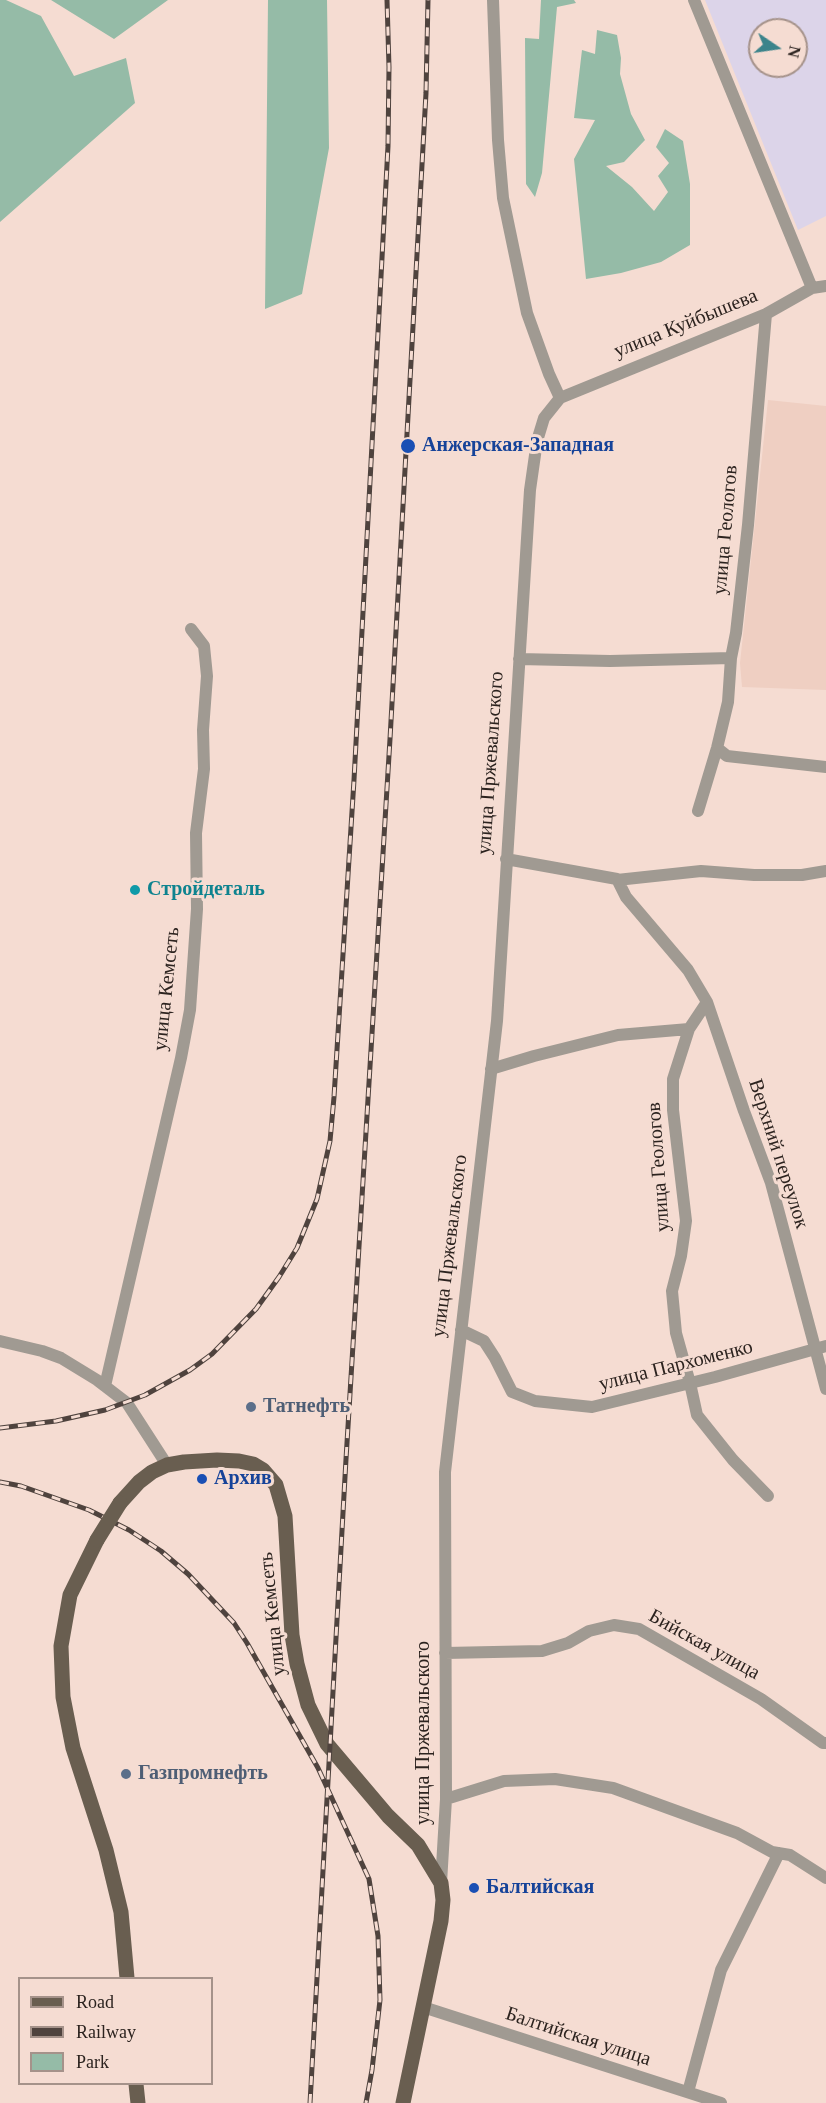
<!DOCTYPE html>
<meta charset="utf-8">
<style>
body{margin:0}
#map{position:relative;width:826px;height:2103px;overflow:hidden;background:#f5dcd2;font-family:Georgia,serif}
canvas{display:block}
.legend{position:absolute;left:18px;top:1977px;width:195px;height:108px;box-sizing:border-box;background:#f5dcd2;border:2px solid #a5928a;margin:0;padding:8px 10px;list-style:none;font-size:18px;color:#2c231f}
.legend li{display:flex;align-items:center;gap:12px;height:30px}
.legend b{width:30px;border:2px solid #a5928a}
.north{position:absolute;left:748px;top:18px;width:60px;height:60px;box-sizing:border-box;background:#f5dcd2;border:2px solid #a5928a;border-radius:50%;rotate:103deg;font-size:16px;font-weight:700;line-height:24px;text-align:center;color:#2c231f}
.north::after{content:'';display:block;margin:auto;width:21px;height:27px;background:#3c848b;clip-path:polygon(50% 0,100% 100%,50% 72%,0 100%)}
</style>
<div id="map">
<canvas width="826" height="2103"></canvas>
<ul class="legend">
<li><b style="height:8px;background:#695e50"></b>Road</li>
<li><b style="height:8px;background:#4f433e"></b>Railway</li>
<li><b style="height:16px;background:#95bba7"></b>Park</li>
</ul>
<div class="north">N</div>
</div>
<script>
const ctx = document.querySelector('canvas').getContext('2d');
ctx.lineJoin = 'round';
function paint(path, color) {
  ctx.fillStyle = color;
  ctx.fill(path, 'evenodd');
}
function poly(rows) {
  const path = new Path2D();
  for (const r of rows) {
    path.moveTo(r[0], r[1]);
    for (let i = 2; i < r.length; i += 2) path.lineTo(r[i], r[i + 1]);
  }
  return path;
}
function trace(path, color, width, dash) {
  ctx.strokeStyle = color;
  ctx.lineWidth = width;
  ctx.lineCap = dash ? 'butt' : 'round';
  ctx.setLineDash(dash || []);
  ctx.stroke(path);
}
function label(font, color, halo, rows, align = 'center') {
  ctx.font = font + ' Georgia,serif';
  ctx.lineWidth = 6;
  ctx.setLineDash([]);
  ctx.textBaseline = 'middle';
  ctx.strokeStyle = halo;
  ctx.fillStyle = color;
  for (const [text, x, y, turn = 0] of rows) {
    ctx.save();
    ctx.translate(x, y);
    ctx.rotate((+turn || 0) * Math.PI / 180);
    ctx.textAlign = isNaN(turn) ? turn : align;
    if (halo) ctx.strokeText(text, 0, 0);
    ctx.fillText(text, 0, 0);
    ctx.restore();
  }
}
const commercial = poly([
 [705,0,826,0,826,216,798,230],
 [760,30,796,30,796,66,760,66]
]);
const built = poly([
 [768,400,826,406,826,690,742,687,740,663]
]);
const green = poly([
 [0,0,6,0,41,16,74,76,126,58,135,103,0,222],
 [51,0,168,0,114,39],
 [268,0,327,0,329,148,302,294,265,309],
 [541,0,574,0,576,3,557,7,542,173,535,197,526,184,525,38,539,39],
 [597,30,617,35,621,58,620,74,631,114,645,140,624,162,606,166,632,187,654,211,668,192,658,176,669,163,656,147,665,129,683,141,690,184,690,245,661,262,621,273,586,279,574,159,595,120,574,118,582,50,595,54]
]);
const minor = poly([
 [493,0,498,140,503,198,527,313,549,374,560,398],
 [694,0,812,288],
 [519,659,610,661,731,658],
 [717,748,727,756,826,767],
 [698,811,717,748,728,702,731,658,736,633,748,525,766,314],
 [506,859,617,879,626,897,688,970,707,1002,744,1111,771,1183,826,1389],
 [617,880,701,871,754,875,802,875,826,871],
 [707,1002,689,1029,673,1079,673,1110,686,1221,681,1256,672,1291,676,1333,690,1383,697,1415,733,1460,768,1496],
 [491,1069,534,1056,618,1035,689,1029],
 [461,1330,484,1341,495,1358,512,1392,535,1401,592,1407,715,1377,826,1346],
 [0,1341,42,1351,61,1358,97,1380,127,1403,167,1465],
 [105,1386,181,1058,190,1010,197,909,196,833,204,769,203,730,207,676,204,646,191,629],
 [445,1653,542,1651,568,1643,589,1631,614,1625,639,1629,761,1699,823,1743,826,1743],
 [446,1799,504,1781,555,1779,613,1788,737,1833,772,1852,790,1855,826,1878],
 [441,1883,446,1799,445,1472,497,1021,530,490,537,441,544,418,560,398,766,314,812,288,826,286],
 [423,2007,721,2103],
 [688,2092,721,1970,779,1853]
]);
const major = poly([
 [120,1503,139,1482,152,1472,167,1465,184,1462,217,1460,239,1461,253,1464,263,1470,276,1485,285,1516,292,1635,297,1664,308,1705,327,1744,388,1816,418,1845,441,1883,443,1900,441,1921,403,2103],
 [97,1540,70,1595,61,1646,63,1697,73,1748,106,1850,121,1912,127,1978],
 [136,2084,138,2103]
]);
const rail = poly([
 [0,1428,56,1421,105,1410,145,1395,190,1370,212,1354,256,1309,279,1277,297,1248,317,1199,330,1141,334,1097,354,780,388,146,389,67,387,0],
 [0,1482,21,1486,89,1510,129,1530,161,1551,188,1574,234,1623,247,1643,318,1768,369,1879,378,1936,380,2000,372,2070,366,2103],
 [310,2103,346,1459,390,739,426,93,428,0]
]);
const majorBridge = poly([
 [97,1540,120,1503]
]);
const markers = [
 [408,446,8,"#1a4fb4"],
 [135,890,6,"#0f9aa8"],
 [251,1407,6,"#5c6f8a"],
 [202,1479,6,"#1a4fb4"],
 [126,1774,6,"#5c6f8a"],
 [474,1888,6,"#1a4fb4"]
];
const streetNames = [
 ["улица Куйбышева",686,324,-22],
 ["улица Геологов",726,530,-85],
 ["улица Пржевальского",491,763,-86],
 ["улица Кемсеть",167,989,-84],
 ["Верхний переулок",778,1154,72],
 ["улица Геологов",659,1167,-94],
 ["улица Пржевальского",450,1246,-83],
 ["улица Пархоменко",676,1366,-14],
 ["улица Кемсеть",273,1614,-96],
 ["Бийская улица",704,1645,29],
 ["улица Пржевальского",424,1733,-90],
 ["Балтийская улица",578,2037,18]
];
const transitNames = [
 ["Анжерская-Западная",422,446],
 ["Архив",214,1479],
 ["Балтийская",486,1888]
];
const cultureNames = [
 ["Стройдеталь",147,890]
];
const serviceNames = [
 ["Татнефть",263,1407],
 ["Газпромнефть",138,1774]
];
paint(commercial, '#dcd4e9');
paint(built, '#efcfc2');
paint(green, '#95bba7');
trace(minor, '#a09a92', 12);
trace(major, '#695e50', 15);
trace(rail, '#4f433e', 5);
trace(rail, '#f5dcd2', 3, [9]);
trace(majorBridge, '#695e50', 15);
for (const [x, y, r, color] of markers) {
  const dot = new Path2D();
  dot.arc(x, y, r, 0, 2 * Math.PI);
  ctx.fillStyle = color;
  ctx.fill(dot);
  trace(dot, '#f5dcd2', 2);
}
label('20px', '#2c231f', '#f5dcd2', streetNames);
label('bold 20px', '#164399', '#f5dcd2', transitNames, 'left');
label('bold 20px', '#0d838f', '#f5dcd2', cultureNames, 'left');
label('bold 20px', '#4e5e75', '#f5dcd2', serviceNames, 'left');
</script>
